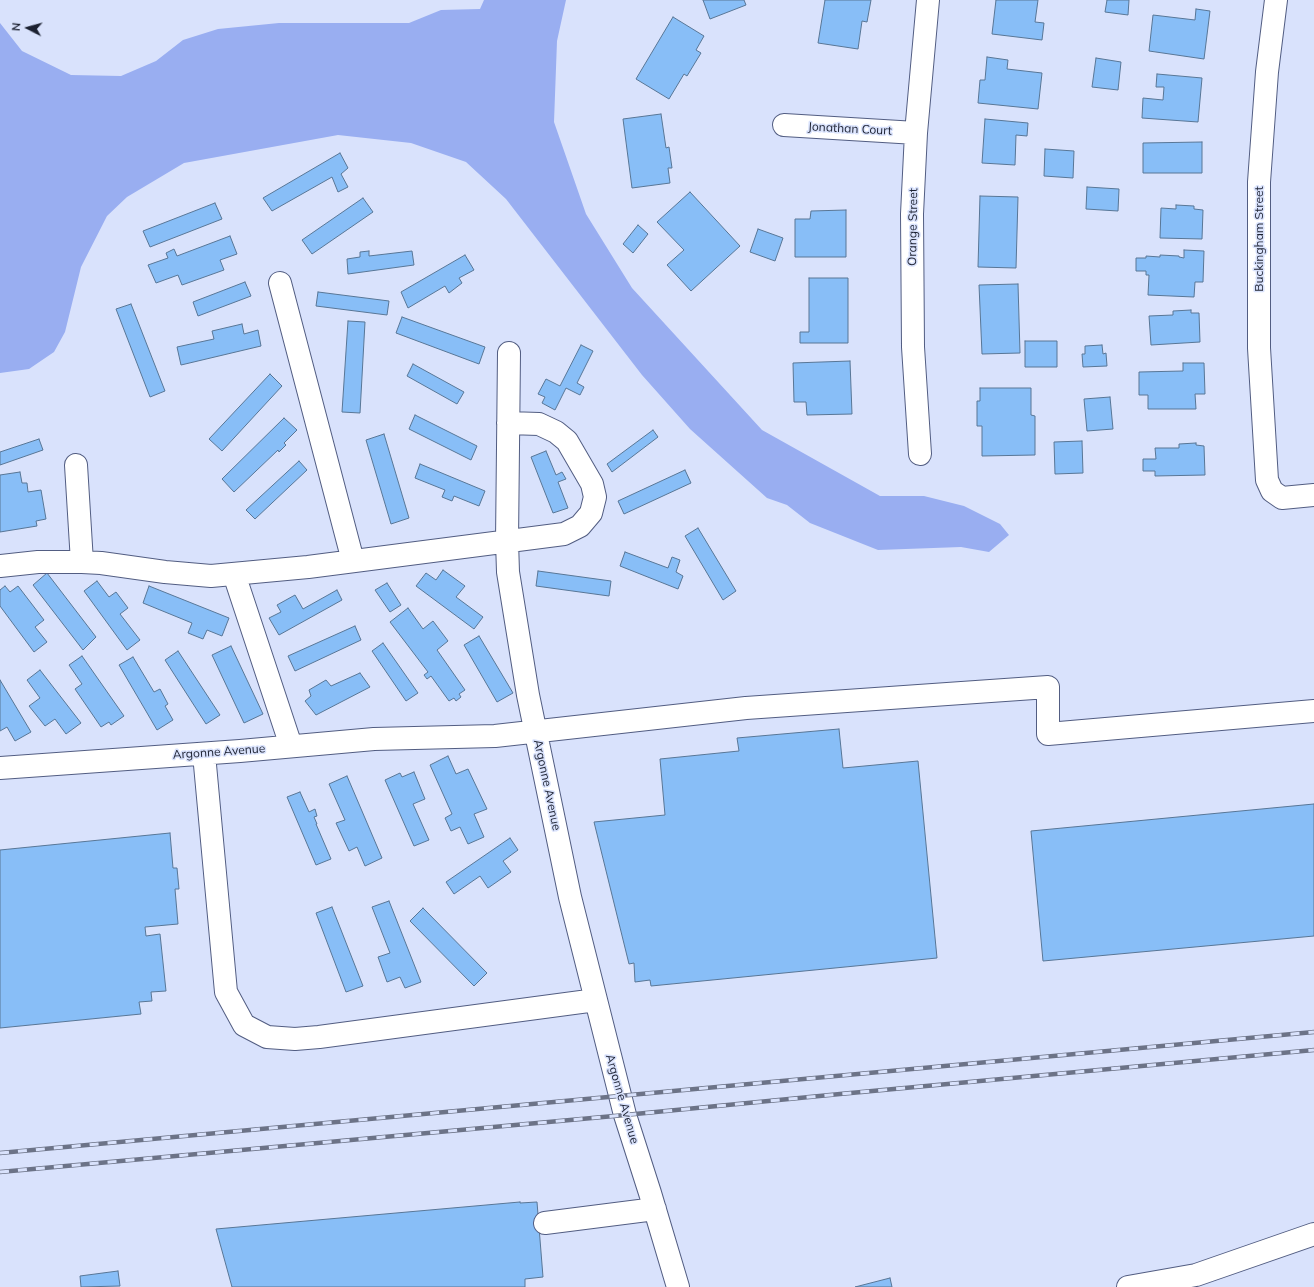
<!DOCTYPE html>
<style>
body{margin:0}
#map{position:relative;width:1314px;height:1287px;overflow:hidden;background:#d9e2fc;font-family:Mulish,sans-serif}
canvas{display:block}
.north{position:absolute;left:8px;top:8px;width:40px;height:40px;-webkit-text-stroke:3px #d9e2fc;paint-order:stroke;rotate:276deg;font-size:11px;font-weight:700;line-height:16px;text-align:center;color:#1c2131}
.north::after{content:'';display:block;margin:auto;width:14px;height:18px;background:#1c2131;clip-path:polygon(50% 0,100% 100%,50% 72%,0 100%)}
</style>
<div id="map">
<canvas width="1314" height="1287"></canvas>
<div class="north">N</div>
</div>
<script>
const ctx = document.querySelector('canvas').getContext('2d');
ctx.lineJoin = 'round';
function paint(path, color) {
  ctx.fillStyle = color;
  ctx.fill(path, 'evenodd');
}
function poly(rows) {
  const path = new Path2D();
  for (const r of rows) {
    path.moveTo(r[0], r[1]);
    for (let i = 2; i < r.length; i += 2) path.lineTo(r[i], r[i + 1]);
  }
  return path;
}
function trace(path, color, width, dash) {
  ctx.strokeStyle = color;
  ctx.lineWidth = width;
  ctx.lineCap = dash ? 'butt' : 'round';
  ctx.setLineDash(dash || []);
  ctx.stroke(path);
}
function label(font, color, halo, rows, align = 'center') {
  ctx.font = font + ' Mulish,sans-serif';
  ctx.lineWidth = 3;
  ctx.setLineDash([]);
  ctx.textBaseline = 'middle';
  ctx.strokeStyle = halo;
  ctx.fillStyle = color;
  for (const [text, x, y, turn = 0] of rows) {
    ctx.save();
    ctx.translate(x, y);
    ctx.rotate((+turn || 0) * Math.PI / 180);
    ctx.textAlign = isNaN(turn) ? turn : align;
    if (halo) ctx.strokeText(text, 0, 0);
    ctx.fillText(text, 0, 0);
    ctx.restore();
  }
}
const water = poly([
 [484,0,566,0,557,41,554,122,586,214,632,288,762,430,880,496,924,496,964,506,1000,524,1009,535,989,552,961,547,878,550,810,523,787,505,767,498,690,429,642,375,506,199,466,162,411,143,338,135,184,163,127,197,107,216,81,267,65,332,54,352,29,369,0,373,0,23,22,51,71,75,121,76,156,61,183,40,218,29,279,23,409,23,441,10,480,9]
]);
const building = poly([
 [703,0,744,0,746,5,710,19,703,0],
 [825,0,871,0,867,22,862,21,858,49,818,43,825,0],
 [996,0,1038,0,1035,22,1044,23,1042,40,992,34,996,0],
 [1107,0,1129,0,1128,15,1105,12,1107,0],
 [1196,9,1210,11,1204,59,1149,51,1153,15,1195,20,1196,9],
 [673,17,704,36,696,50,701,53,687,76,684,74,669,99,636,79,673,17],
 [987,57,1008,60,1007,69,1042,73,1038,109,978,103,980,80,985,80,987,57],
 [1096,58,1121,62,1118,90,1092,87,1096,58],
 [1157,74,1202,78,1198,122,1142,118,1143,98,1163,100,1164,87,1156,87,1157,74],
 [661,114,666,148,669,147,672,168,668,168,670,183,632,188,623,119,661,114],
 [985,119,1028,123,1027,136,1016,135,1015,165,982,163,985,119],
 [1202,142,1202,173,1143,173,1143,143,1202,142],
 [1045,149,1074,151,1073,178,1044,176,1045,149],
 [340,153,348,168,341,174,348,187,338,192,332,177,272,211,263,198,340,153],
 [1087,187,1119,189,1118,211,1086,209,1087,187],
 [690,192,740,246,691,291,667,265,684,250,657,222,690,192],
 [980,196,1018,197,1016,268,978,267,980,196],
 [363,198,373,212,312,254,302,240,363,198],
 [215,203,222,219,150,247,143,231,215,203],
 [1176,205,1194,206,1194,209,1203,210,1202,239,1160,238,1161,208,1176,209,1176,205],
 [846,210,846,257,795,257,795,219,810,219,811,211,846,210],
 [638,225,648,234,633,253,623,244,638,225],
 [758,229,783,238,775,261,750,252,758,229],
 [230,236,237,254,220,260,224,270,182,285,178,275,156,283,148,265,168,258,166,253,174,249,177,256,230,236],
 [1184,250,1204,251,1203,282,1195,282,1194,297,1148,295,1149,275,1146,275,1146,271,1136,271,1136,258,1146,258,1146,256,1160,257,1160,255,1179,256,1179,257,1184,258,1184,250],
 [369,251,369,256,412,251,414,265,348,274,347,259,360,257,360,252,369,251],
 [465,255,474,270,459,278,462,283,449,293,445,286,408,308,401,292,465,255],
 [809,278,848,278,848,343,800,343,800,332,809,332,809,278],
 [245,282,251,296,198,316,193,302,245,282],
 [1018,284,1020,353,982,354,979,285,1018,284],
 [318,292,389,301,387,315,316,306,318,292],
 [131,304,165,391,150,397,116,309,131,304],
 [1191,310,1191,313,1199,313,1200,342,1151,345,1149,316,1173,315,1173,311,1191,310],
 [402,317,485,347,479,364,396,333,402,317],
 [348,321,365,322,360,413,342,412,348,321],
 [242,324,244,334,258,330,261,346,181,365,177,347,214,339,212,331,242,324],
 [1025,341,1057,341,1057,367,1025,367,1025,341],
 [581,345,593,351,577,383,584,387,580,395,566,388,555,410,542,403,545,397,538,394,546,379,560,386,581,345],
 [1102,345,1103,354,1106,353,1107,366,1083,367,1082,354,1085,354,1085,346,1102,345],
 [850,361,852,414,807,415,806,402,794,402,793,363,850,361],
 [1183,363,1204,363,1205,394,1195,394,1196,409,1148,409,1148,395,1139,395,1139,372,1183,371,1183,363],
 [413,364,464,392,457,404,407,376,413,364],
 [270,374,282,386,222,451,209,439,270,374],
 [980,388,1031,388,1031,415,1035,416,1035,455,982,456,982,426,977,426,977,401,980,401,980,388],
 [1110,397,1113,429,1087,431,1084,399,1110,397],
 [415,415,477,446,471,460,409,429,415,415],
 [284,418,297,430,284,443,286,445,279,452,278,450,234,492,222,479,284,418],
 [653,430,658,437,612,472,607,464,653,430],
 [384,434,409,518,391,524,366,440,384,434],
 [39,439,43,450,0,465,0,452,39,439],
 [1082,441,1083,473,1055,474,1054,442,1082,441],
 [1196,443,1196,445,1204,446,1205,475,1155,476,1155,471,1143,471,1143,459,1156,459,1155,448,1179,448,1179,444,1196,443],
 [546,451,556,475,562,472,566,479,558,482,568,508,553,513,531,457,546,451],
 [299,461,307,470,255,519,246,510,299,461],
 [420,464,485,491,479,506,454,496,452,501,442,497,445,490,415,478,420,464],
 [685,470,691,483,624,514,618,501,685,470],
 [20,472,22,483,27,483,28,492,41,490,46,519,36,521,37,526,0,532,0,475,20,472],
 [698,528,736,591,723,600,685,536,698,528],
 [625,552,668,568,672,557,680,560,676,572,683,576,678,589,620,566,625,552],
 [443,570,465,586,456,597,483,617,474,629,416,586,426,573,436,580,443,570],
 [538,571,611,581,609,596,536,586,538,571],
 [47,573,96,637,83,650,33,585,47,573],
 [97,581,109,597,116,592,128,608,120,614,140,640,127,650,84,591,97,581],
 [387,583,401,605,390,612,375,590,387,583],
 [5,586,10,592,18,586,44,620,35,627,47,642,34,652,0,606,0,590,5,586],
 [149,586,229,618,222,636,207,630,203,639,188,633,192,623,143,603,149,586],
 [337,590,342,600,279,635,269,618,281,612,277,605,295,595,303,609,337,590],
 [408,608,423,629,433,621,448,641,437,650,465,690,459,694,461,697,456,701,454,698,449,701,431,676,427,679,424,675,428,672,390,622,408,608],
 [355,626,361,640,295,671,288,656,355,626],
 [479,636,513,693,497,702,464,645,479,636],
 [383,643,418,693,406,701,372,651,383,643],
 [231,646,263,714,244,723,212,655,231,646],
 [178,651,220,715,206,724,165,660,178,651],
 [82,656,124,716,111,725,109,722,101,727,75,689,82,684,69,665,82,656],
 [133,657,154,692,160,689,168,704,165,706,173,720,157,730,119,665,133,657],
 [40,670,81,723,66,734,55,719,45,726,29,706,40,698,27,680,40,670],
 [360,673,370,687,316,715,305,701,311,696,309,690,326,680,331,686,360,673],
 [0,680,31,732,15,741,7,727,0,731,0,680],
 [839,729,843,768,918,761,937,958,651,986,650,980,635,982,634,963,629,964,594,822,665,815,660,759,739,751,737,738,839,729],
 [448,756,456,774,468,769,487,809,474,814,484,837,468,844,460,827,451,831,445,818,452,814,430,765,448,756],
 [414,772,425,799,413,804,429,840,414,846,385,780,400,773,402,777,414,772],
 [347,776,382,858,365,866,357,847,349,851,336,823,345,820,329,784,347,776],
 [300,792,309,812,315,809,317,816,314,817,317,824,316,824,331,859,316,865,287,797,300,792],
 [1314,804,1314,936,1043,961,1031,831,1314,804],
 [170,833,173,868,177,868,179,889,175,889,178,924,145,927,146,936,160,934,166,991,151,992,152,1001,139,1002,141,1014,0,1028,0,850,170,833],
 [510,838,518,850,503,861,511,872,488,888,480,876,454,894,446,882,510,838],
 [389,901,421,982,405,988,400,977,387,982,378,957,390,953,372,907,389,901],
 [332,907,363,986,346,992,316,913,332,907],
 [423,908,487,973,474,986,410,921,423,908],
 [520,1202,520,1203,537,1202,543,1277,525,1279,525,1287,232,1287,216,1229,520,1202],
 [118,1271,120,1286,81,1287,80,1276,118,1271],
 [890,1278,892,1287,855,1287,890,1278]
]);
const minor = poly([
 [1276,0,1267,72,1259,182,1259,348,1267,480,1272,491,1282,498,1314,495],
 [784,125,916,133],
 [280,283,353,561],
 [509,353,507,541,508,572,528,695,570,897,596,1000,625,1115,650,1193,678,1287],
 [920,454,913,347,912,214,916,133,928,0],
 [76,465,82,562],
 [0,566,38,562,82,562,101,563,165,572,211,576,308,567,564,534,580,526,591,513,595,497,592,484,567,441,556,432,539,424,508,423],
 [234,574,291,746],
 [204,754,226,992,244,1025,267,1037,295,1039,319,1037,596,1000],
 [0,768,240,751,374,739,495,736,746,708,1048,687,1048,734,1314,711],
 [545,1223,655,1209],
 [1128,1287,1196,1275,1314,1234]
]);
const rail = poly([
 [0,1153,1314,1032],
 [0,1172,625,1115,840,1094,1314,1050]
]);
const streetNames = [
 ["Jonathan Court",850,129,3],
 ["Orange Street",913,227,-89],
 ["Buckingham Street",1259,239,-90],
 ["Argonne Avenue",219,752,-4],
 ["Argonne Avenue",547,785,78],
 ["Argonne Avenue",622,1099,74]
];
paint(water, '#99aef1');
paint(building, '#88bef7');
trace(building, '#587696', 1);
trace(minor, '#525d82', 24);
trace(minor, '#fff', 22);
trace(rail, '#6c7387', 4.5);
trace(rail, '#d9e2fc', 3, [9]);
label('12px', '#1c2131', '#d9e2fc', streetNames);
</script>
